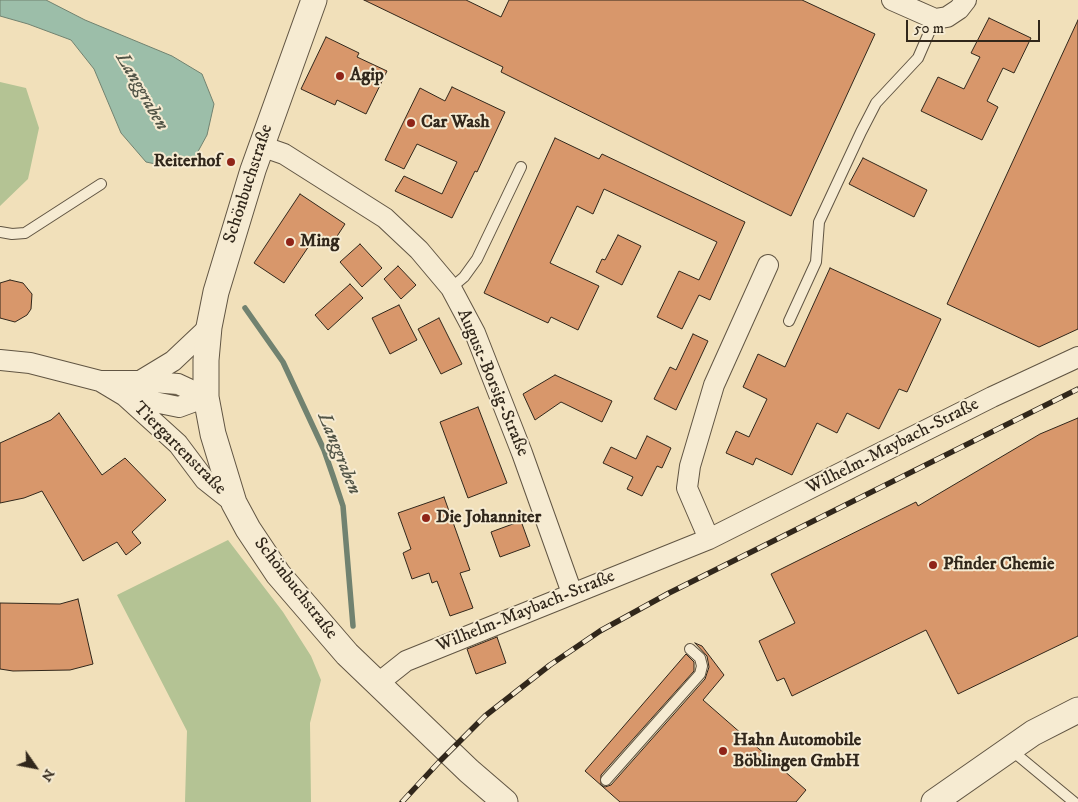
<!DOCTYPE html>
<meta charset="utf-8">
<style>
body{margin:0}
#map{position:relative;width:1078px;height:802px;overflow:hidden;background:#f1e0ba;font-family:"IM FELL DW Pica",serif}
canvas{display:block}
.north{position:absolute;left:10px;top:742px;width:50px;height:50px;-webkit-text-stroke:4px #f6ebd2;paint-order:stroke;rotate:123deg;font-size:14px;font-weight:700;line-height:20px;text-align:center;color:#31271b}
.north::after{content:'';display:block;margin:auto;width:18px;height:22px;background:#31271b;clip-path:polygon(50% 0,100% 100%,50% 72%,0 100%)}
.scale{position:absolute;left:906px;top:20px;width:134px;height:22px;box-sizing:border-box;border:2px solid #31271b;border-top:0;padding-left:6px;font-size:15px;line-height:18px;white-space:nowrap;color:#31271b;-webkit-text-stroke:4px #f6ebd2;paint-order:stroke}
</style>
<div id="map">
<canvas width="1078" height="802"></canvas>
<div class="north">N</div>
<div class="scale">50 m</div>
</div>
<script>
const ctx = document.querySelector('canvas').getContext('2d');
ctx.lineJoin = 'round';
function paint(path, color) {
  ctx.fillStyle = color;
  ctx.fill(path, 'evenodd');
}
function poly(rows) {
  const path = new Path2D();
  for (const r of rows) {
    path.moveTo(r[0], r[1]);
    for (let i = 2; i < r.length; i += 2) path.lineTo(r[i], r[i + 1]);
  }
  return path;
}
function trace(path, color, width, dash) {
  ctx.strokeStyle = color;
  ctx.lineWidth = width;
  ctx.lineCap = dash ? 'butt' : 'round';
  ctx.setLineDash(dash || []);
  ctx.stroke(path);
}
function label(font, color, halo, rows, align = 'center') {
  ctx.font = font + ' "IM FELL DW Pica",serif';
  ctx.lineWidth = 4;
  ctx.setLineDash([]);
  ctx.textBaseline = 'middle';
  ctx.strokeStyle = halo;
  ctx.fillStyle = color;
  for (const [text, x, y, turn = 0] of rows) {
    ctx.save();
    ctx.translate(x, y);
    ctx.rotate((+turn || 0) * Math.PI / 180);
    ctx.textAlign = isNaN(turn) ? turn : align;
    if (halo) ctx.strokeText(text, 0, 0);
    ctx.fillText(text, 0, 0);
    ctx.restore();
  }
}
const green = poly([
 [0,82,26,88,39,128,28,179,0,206],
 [228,540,283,612,311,656,321,680,310,723,311,802,185,802,187,731,117,595]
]);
const water = poly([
 [0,0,46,0,85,20,172,56,202,74,214,104,207,135,195,157,165,166,146,162,121,133,94,69,71,40,28,24,0,16,0,0]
]);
const stream = poly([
 [245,308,283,362,324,450,333,476,343,506,353,626]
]);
const building = poly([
 [364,0,466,0,501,17,509,0,802,0,875,34,791,216,501,72,503,67,364,0],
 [989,18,1031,38,1014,73,1003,68,987,101,998,107,982,140,921,111,938,77,964,89,980,57,971,53,989,18],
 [1078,20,1078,329,1039,347,947,304,1078,20],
 [326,37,359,53,357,57,387,71,366,114,337,100,335,105,301,89,326,37],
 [452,87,505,112,477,172,475,171,452,218,395,191,404,176,442,194,457,162,417,144,404,169,385,160,420,88,445,101,452,87],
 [555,138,599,159,602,154,745,222,710,300,699,295,682,329,657,317,679,271,699,280,717,242,604,189,593,214,577,206,550,263,599,286,578,330,551,317,548,323,484,293,555,138],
 [863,158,927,190,914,217,849,184,863,158],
 [300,194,345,224,330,247,315,237,284,283,254,263,300,194],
 [618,235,641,246,622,285,596,272,602,259,605,260,618,235],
 [360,244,382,268,362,287,340,262,360,244],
 [398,266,416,285,401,299,384,279,398,266],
 [830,268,941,319,907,392,899,389,879,429,847,413,837,433,817,423,792,475,756,458,753,465,726,453,736,431,749,437,767,399,743,387,758,354,785,367,830,268],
 [10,280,23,283,32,294,31,309,27,315,15,322,0,318,0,283,10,280],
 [350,284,363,298,328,330,315,315,350,284],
 [399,305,417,340,390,354,372,318,399,305],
 [439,318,462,364,441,374,418,329,439,318],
 [693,334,708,341,676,410,654,399,670,367,676,370,693,334],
 [555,375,612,401,602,422,561,402,535,420,523,394,555,375],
 [478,407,507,483,468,498,440,422,478,407],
 [59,413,102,475,125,458,166,500,132,532,141,543,126,555,117,542,83,561,42,491,24,498,0,503,0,443,51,420,59,413],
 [1078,418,1078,636,958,694,926,630,792,696,784,678,777,681,759,641,795,623,771,574,916,502,918,506,1040,434,1078,418],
 [647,436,671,448,662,468,657,466,642,496,627,489,633,477,603,463,611,447,636,459,647,436],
 [444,497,470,570,460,573,473,608,450,616,437,581,432,583,429,573,412,579,403,553,411,549,398,513,444,497],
 [521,521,530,546,500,557,491,532,521,521],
 [78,599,93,664,70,670,13,671,0,669,0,603,60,604,78,599],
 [497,637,506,663,476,674,467,649,497,637],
 [695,643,702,646,724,675,703,700,806,790,796,802,620,802,585,771,686,654,694,662,694,671,601,775,601,785,605,787,611,785,705,679,709,667,707,656,695,643]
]);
const service = poly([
 [0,232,12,234,25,233,101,184],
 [451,288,464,277,477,259,521,167],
 [789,321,816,262,819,222,861,132,876,103,918,58,935,19],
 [1010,749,1074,802],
 [606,780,700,674,702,666,700,658,690,649]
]);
const minor = poly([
 [892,0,935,19,947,17,959,9,966,0],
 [261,146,284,154,385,218,419,250,451,288,475,333,522,453,572,593],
 [0,360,30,363,100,381,140,381,178,384,206,397],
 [100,381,125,396,178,444,205,480,234,503],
 [140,381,173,361,209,327],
 [125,396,179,407,206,397],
 [709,539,687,488,690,466,714,385,768,265],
 [377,684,406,661,709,539,992,397,1078,357]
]);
const tertiary = poly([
 [314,0,253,170,216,292,209,327,206,360,206,397,213,434,234,503,248,529,278,574,347,654,469,771,505,802],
 [934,802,1033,733,1078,710]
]);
const rail = poly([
 [402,802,439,762,485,716,550,665,600,631,669,593,1078,389]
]);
const markers = [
 [340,76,5,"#8f2418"],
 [411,123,5,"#8f2418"],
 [231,162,5,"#8f2418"],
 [290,242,5,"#8f2418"],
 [426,518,5,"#8f2418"],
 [933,565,5,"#8f2418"],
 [723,751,5,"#8f2418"]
];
const poiNames = [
 ["Agip",350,76],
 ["Car Wash",421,123],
 ["Reiterhof",221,162,"right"],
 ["Ming",300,242],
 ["Die Johanniter",436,518],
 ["Pfinder Chemie",943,565],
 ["Hahn Automobile",733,741],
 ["Böblingen GmbH",733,762]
];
const streetNames = [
 ["Schönbuchstraße",249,184,-72],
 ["August-Borsig-Straße",492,383,67],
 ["Wilhelm-Maybach-Straße",893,447,-27],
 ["Tiergartenstraße",179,449,45],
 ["Schönbuchstraße",295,589,52],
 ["Wilhelm-Maybach-Straße",526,612,-22]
];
const waterNames = [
 ["Langgraben",141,92,60],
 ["Langgraben",338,454,68]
];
paint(green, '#b4c394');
paint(water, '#9cbea9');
trace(water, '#718270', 1);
trace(stream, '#718270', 5.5);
paint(building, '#d8976b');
trace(building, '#31271b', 1);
trace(service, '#615543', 12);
trace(minor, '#615543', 22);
trace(tertiary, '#615543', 27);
trace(service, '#f6ebd2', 10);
trace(minor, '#f6ebd2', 20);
trace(tertiary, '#f6ebd2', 25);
trace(rail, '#31271b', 5.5);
trace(rail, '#f6ebd2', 4, [11]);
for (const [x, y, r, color] of markers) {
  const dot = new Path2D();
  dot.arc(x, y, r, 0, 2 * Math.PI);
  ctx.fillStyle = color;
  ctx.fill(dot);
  trace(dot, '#f6ebd2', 2);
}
label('bold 18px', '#31271b', '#f6ebd2', poiNames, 'left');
label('18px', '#31271b', '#f6ebd2', streetNames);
label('italic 19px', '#515446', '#f6ebd2', waterNames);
</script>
